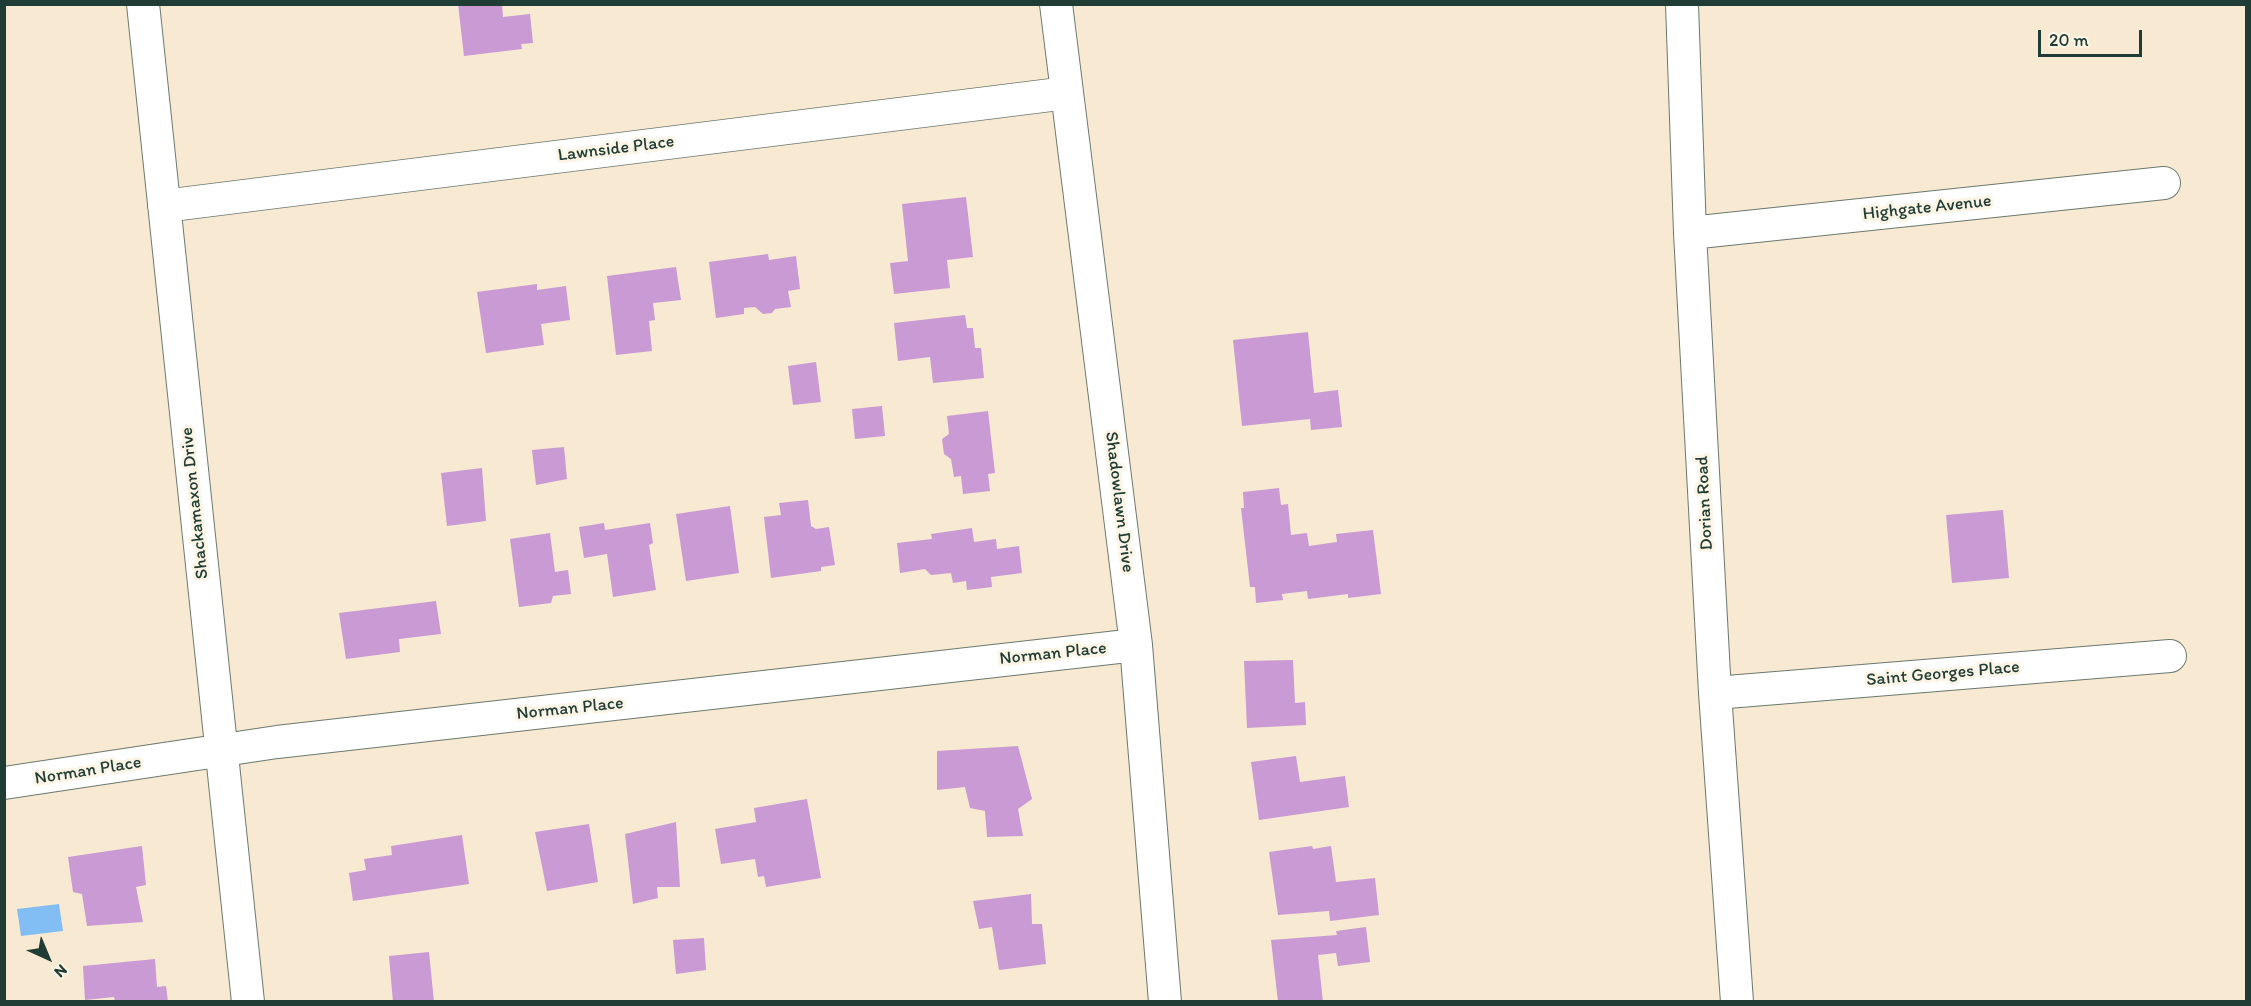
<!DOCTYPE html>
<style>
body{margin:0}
#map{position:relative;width:2251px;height:1006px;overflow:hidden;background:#f8e9d3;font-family:Itim,sans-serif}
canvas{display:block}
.frame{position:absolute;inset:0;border:6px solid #1f3d34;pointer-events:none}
.north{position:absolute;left:18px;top:928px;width:60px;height:60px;-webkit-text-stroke:4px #fcf5e5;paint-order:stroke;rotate:136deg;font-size:16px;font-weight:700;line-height:24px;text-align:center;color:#1f3d34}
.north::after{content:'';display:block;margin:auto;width:21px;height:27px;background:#1f3d34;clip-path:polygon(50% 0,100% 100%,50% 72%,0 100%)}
.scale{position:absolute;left:2038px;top:30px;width:104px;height:27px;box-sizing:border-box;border:3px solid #1f3d34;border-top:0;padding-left:8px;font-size:18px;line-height:21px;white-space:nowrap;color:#1f3d34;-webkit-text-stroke:4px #fcf5e5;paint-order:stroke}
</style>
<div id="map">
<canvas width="2251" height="1006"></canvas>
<div class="frame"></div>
<div class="north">N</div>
<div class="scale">20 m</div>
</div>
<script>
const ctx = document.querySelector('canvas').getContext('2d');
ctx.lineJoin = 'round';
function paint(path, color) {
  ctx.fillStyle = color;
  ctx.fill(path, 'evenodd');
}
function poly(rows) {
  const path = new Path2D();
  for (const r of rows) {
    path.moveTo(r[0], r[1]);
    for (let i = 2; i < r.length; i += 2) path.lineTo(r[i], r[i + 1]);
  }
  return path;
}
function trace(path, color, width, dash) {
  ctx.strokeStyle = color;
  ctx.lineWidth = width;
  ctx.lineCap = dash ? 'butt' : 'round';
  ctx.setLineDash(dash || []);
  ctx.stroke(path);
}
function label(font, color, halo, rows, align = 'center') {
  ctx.font = font + ' Itim,sans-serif';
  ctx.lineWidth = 6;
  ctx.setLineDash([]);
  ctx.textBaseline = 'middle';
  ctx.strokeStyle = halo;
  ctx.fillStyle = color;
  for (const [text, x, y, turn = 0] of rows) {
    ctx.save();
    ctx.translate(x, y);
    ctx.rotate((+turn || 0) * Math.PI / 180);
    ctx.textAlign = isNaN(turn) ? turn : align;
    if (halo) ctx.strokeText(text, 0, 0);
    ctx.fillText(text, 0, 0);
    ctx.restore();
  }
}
const water = poly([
 [59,904,63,931,21,936,17,909]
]);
const building = poly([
 [458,4,502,4,503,17,530,14,533,43,521,44,522,49,464,56],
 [966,197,973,257,947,260,950,288,894,294,890,263,908,261,902,204],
 [768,254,769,260,796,256,800,289,788,291,791,307,775,309,772,313,763,314,755,307,744,308,744,314,716,318,709,262],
 [676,267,681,300,653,303,655,320,649,321,652,351,616,355,607,276],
 [537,284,537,290,566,286,570,320,541,324,544,345,486,353,477,292],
 [965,315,967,328,973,328,975,348,981,348,984,378,933,383,930,357,898,361,894,323],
 [1308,332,1314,393,1338,390,1342,427,1311,430,1310,419,1242,426,1233,340],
 [816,362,821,402,793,405,788,366],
 [882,406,885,436,855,439,852,409],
 [988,411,995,473,988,474,990,491,963,494,961,476,954,477,951,459,944,454,942,439,949,434,947,416],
 [564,447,567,479,536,485,532,450],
 [482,468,486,521,447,526,441,473],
 [1279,488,1281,505,1288,504,1291,535,1307,533,1309,546,1337,542,1336,534,1373,530,1381,594,1348,598,1348,594,1308,599,1307,591,1282,594,1283,600,1256,603,1255,587,1250,587,1241,508,1244,508,1243,492],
 [808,500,811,526,816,529,829,527,835,565,821,567,821,571,771,578,764,517,781,515,779,503],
 [730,506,739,573,686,581,676,514],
 [2003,510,2009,578,1952,583,1946,515],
 [604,523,605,530,650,523,653,543,649,545,656,590,613,597,607,554,584,558,579,527],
 [972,528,974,542,996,539,997,549,1019,546,1022,573,991,577,992,587,967,590,966,581,953,583,951,573,931,575,925,569,900,573,897,543,932,539,931,534],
 [550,533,555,572,568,570,571,594,553,596,551,603,519,607,510,539],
 [436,601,441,634,399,639,400,652,346,659,339,613],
 [1293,660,1295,703,1305,702,1306,725,1247,728,1244,661],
 [1018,746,1032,799,1018,809,1023,836,987,837,985,811,970,808,965,787,937,790,937,751],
 [1296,756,1300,782,1345,776,1349,807,1259,820,1251,762],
 [807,799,821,878,766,887,764,876,758,877,755,859,721,864,715,829,756,822,754,808],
 [676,822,680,887,657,887,658,898,633,904,625,834],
 [589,824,598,882,547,891,535,832],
 [462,835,469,884,353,901,349,873,366,870,364,859,392,855,391,846],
 [142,846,146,885,136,887,143,922,87,926,82,894,73,892,68,857],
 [1312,846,1313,849,1331,846,1336,882,1375,878,1379,915,1330,921,1329,911,1278,915,1269,852],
 [1031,894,1032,924,1042,924,1046,964,999,970,992,927,979,929,973,901],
 [1366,927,1370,962,1338,966,1336,953,1318,955,1323,1002,1278,1002,1271,940,1337,935,1336,931],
 [704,938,706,970,676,974,673,940],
 [429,952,434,1002,393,1002,389,956],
 [155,959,157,987,166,986,168,1002,115,1002,114,997,85,1000,83,966]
]);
const street = poly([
 [143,4,248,1002],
 [1056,4,1136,645,1165,1002],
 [1682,4,1690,233,1715,693,1737,1002],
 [164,206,1067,93],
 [1690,233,2164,183],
 [1715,693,2170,656],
 [4,783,277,742,1136,645]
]);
const streetNames = [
 ["Lawnside Place",616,149,-7],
 ["Highgate Avenue",1927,208,-6],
 ["Shadowlawn Drive",1119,502,83],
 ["Shackamaxon Drive",195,503,-96],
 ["Dorian Road",1705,503,-93],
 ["Norman Place",1053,654,-6],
 ["Saint Georges Place",1943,674,-5],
 ["Norman Place",570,709,-6],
 ["Norman Place",88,771,-9]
];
paint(water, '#82bdf4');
paint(building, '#c99ad4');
trace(street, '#6b796c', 34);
trace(street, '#fff', 32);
label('18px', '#1f3d34', '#fcf5e5', streetNames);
</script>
